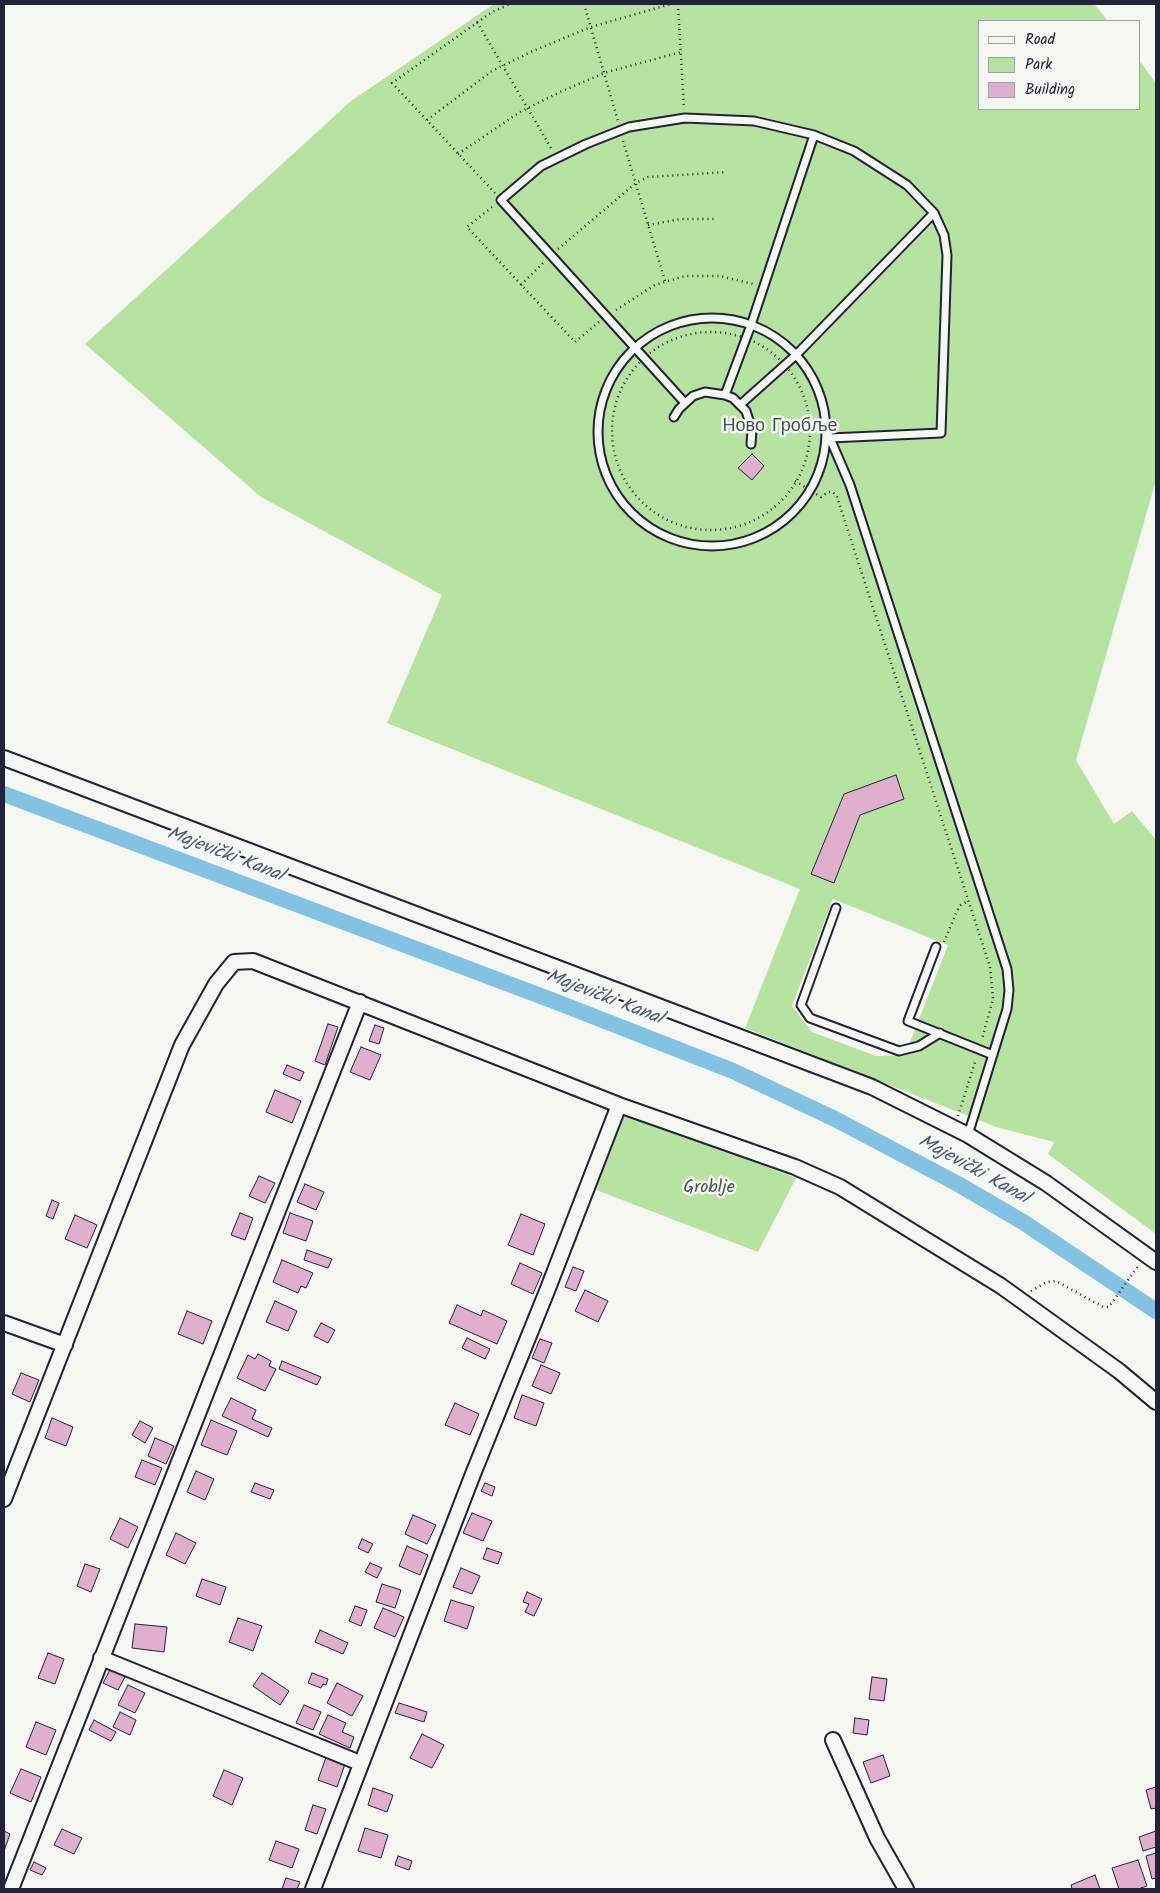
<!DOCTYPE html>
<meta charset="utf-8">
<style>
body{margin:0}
#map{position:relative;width:1160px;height:1893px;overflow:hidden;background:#f6f6f2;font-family:Kalam,sans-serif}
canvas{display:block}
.frame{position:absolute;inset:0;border:5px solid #22223b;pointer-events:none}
.legend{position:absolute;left:978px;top:20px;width:162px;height:90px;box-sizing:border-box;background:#f6f6f2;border:1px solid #a1a1a9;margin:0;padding:6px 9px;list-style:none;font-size:15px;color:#22223b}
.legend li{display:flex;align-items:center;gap:10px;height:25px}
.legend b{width:25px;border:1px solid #a1a1a9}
</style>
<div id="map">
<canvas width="1160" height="1893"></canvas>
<div class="frame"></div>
<ul class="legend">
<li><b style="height:6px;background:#f6f6f2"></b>Road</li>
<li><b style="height:14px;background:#b7e3a1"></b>Park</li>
<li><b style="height:14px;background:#e0afce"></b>Building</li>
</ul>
</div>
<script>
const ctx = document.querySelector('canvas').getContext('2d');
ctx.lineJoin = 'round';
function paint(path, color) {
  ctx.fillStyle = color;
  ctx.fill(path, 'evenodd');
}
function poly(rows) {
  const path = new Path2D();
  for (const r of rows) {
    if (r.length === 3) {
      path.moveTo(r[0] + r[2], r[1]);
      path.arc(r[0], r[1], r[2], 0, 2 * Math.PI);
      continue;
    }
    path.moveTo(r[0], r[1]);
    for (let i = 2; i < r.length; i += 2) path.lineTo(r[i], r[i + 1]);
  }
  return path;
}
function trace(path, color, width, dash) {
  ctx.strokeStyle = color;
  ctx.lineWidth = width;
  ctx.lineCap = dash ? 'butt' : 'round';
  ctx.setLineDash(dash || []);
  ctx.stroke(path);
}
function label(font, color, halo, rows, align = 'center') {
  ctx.font = font + ' Kalam,sans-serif';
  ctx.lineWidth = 5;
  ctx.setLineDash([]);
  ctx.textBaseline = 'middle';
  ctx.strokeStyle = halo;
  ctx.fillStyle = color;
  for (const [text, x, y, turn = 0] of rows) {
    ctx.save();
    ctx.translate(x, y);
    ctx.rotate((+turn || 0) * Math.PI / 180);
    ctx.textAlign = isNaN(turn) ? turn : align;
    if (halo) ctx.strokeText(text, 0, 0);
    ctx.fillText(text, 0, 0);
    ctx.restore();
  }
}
const green = poly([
 [494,4,1094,4,1108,21,979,21,979,109,1139,109,1139,60,1156,83,1156,480,1076,760,1114,824,1132,811,1156,840,1156,1234,1048,1154,1054,1142,996,1127,745,1028,800,889,387,723,442,595,261,497,85,344,351,101],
 [833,899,948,945,905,1055,876,1056,812,1032,792,1006],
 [624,1112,796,1178,758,1252,596,1190]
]);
const canal = poly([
 [4,794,554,1001,733,1071,835,1119,958,1184,1023,1222,1156,1311]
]);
const building = poly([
 [752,454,764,466,752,480,738,468,752,454],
 [896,775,904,799,860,815,834,883,811,874,844,794,896,775],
 [328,1024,338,1027,325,1065,315,1061,328,1024],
 [375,1025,384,1028,379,1044,369,1041,375,1025],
 [361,1047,381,1055,370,1080,350,1072,361,1047],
 [287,1065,304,1072,300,1081,283,1074,287,1065],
 [275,1090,301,1101,292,1123,266,1112,275,1090],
 [259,1176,275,1183,265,1203,249,1196,259,1176],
 [305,1184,324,1192,316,1210,297,1202,305,1184],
 [52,1200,59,1203,53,1219,46,1216,52,1200],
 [240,1213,253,1218,245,1240,231,1235,240,1213],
 [290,1213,313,1221,306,1241,283,1233,290,1213],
 [521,1214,545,1224,533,1255,508,1245,521,1214],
 [75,1215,97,1225,87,1248,65,1239,75,1215],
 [307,1250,332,1259,328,1268,304,1260,307,1250],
 [282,1260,313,1273,306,1288,301,1286,298,1293,273,1282,282,1260],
 [520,1263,542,1273,533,1294,511,1284,520,1263],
 [573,1267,584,1271,576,1291,565,1287,573,1267],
 [585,1290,608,1301,598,1322,575,1311,585,1290],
 [275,1301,297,1311,288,1331,266,1322,275,1301],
 [457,1305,481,1316,483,1310,507,1321,497,1344,449,1323,457,1305],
 [187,1311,212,1321,203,1344,178,1334,187,1311],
 [321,1323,335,1330,328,1343,314,1336,321,1323],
 [467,1338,490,1349,485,1359,462,1348,467,1338],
 [540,1339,552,1343,544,1363,532,1358,540,1339],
 [258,1354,271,1361,269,1366,276,1369,265,1391,237,1378,248,1355,255,1359,258,1354],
 [282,1361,321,1377,317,1385,279,1369,282,1361],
 [541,1365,560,1373,551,1394,532,1386,541,1365],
 [21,1373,39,1380,30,1402,12,1394,21,1373],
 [522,1395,544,1403,536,1426,514,1418,522,1395],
 [231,1398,256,1410,252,1419,272,1428,268,1437,222,1416,231,1398],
 [455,1403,479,1414,470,1435,445,1425,455,1403],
 [52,1418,73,1427,66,1446,45,1438,52,1418],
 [211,1420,237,1431,227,1455,201,1445,211,1420],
 [140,1421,153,1428,145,1443,132,1435,140,1421],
 [155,1438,174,1446,166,1464,148,1456,155,1438],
 [142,1460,162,1468,155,1485,135,1477,142,1460],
 [196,1471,214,1479,205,1500,187,1492,196,1471],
 [255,1483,274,1490,270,1499,251,1492,255,1483],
 [485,1483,495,1487,492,1496,481,1491,485,1483],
 [472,1513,492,1521,483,1541,463,1533,472,1513],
 [413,1515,436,1525,427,1544,405,1534,413,1515],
 [120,1518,138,1527,128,1548,110,1539,120,1518],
 [176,1533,196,1543,185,1564,166,1555,176,1533],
 [362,1539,373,1544,368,1553,358,1548,362,1539],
 [407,1546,428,1555,420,1575,399,1566,407,1546],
 [487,1548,502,1553,498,1564,483,1559,487,1548],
 [370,1563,382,1568,377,1578,365,1572,370,1563],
 [85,1564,100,1569,91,1592,77,1586,85,1564],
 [461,1568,480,1576,472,1594,453,1587,461,1568],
 [202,1579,226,1587,220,1605,196,1596,202,1579],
 [382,1584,401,1590,395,1608,376,1602,382,1584],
 [527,1592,542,1599,534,1616,525,1612,529,1604,523,1602,527,1592],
 [451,1600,474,1607,467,1629,444,1621,451,1600],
 [355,1606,367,1610,361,1626,349,1621,355,1606],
 [383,1608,404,1617,395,1637,374,1628,383,1608],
 [238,1618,262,1626,253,1651,229,1642,238,1618],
 [135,1624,167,1627,164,1652,132,1648,135,1624],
 [320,1630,348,1643,343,1654,315,1642,320,1630],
 [48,1653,64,1659,55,1684,38,1678,48,1653],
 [111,1668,126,1675,118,1690,103,1683,111,1668],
 [262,1673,289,1691,280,1705,253,1686,262,1673],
 [312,1673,328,1679,326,1685,323,1684,321,1688,308,1683,312,1673],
 [872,1677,887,1679,884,1701,869,1699,872,1677],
 [337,1683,363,1696,352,1716,327,1703,337,1683],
 [128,1685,145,1693,135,1713,118,1705,128,1685],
 [399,1703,427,1712,424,1722,395,1713,399,1703],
 [304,1705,321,1712,313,1730,296,1723,304,1705],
 [120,1712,136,1720,130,1735,113,1727,120,1712],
 [328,1715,346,1723,342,1732,354,1737,350,1748,319,1734,328,1715],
 [855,1718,869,1720,867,1735,853,1733,855,1718],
 [94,1720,116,1732,111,1741,89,1730,94,1720],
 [36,1722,56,1730,46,1755,26,1747,36,1722],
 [422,1734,444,1745,432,1768,410,1758,422,1734],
 [883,1755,890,1776,871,1783,863,1762,883,1755],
 [326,1757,345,1764,337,1787,318,1780,326,1757],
 [21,1769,41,1777,31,1802,10,1793,21,1769],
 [224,1770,243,1778,232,1805,213,1796,224,1770],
 [1156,1787,1156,1808,1151,1809,1146,1790,1156,1787],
 [373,1788,393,1795,387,1812,368,1805,373,1788],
 [313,1805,326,1809,317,1834,305,1830,313,1805],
 [365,1828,388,1835,381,1858,358,1851,365,1828],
 [62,1829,82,1838,74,1854,54,1845,62,1829],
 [4,1831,10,1834,4,1851,4,1831],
 [1156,1831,1156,1847,1143,1851,1139,1837,1156,1831],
 [276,1841,299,1849,292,1868,269,1860,276,1841],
 [1156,1853,1156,1878,1152,1879,1146,1856,1156,1853],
 [398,1856,412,1861,409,1870,395,1865,398,1856],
 [1138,1860,1147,1886,1138,1889,1119,1889,1112,1868,1138,1860],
 [34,1862,46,1868,42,1875,30,1870,34,1862],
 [1095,1875,1100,1889,1072,1889,1071,1885,1095,1875],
 [286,1878,300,1882,297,1889,282,1889,286,1878]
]);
const path = poly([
 [584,4,618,121],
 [678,4,684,109],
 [477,22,551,148],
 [427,120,492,71,533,51,591,27,671,4],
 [623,141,665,281],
 [458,154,520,112,560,92,604,73,681,52],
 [495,193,392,83,492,12,510,4],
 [492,207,467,227,575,342,599,322],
 [648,225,681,219,716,219],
 [558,249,636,183,648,177,727,172],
 [521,285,543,263],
 [616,310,655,285,685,276,720,276,753,284],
 [711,431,99],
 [795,481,821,497,828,492,833,492,837,497,990,967,993,999,982,1039],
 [944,942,957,911,961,905,968,901],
 [958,1116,976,1059],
 [1031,1291,1047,1282,1056,1281,1103,1307,1109,1307,1138,1266]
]);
const lane = poly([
 [712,432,114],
 [725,395,751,325,814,135],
 [685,403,501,200,541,166,586,144,629,127,685,118,754,121,814,135,854,151,907,185,934,213,944,235,947,255,941,433,830,438],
 [741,404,796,355,934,213],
 [674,417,679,409,693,396,705,392,725,395,733,398,746,411,752,430,751,444],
 [826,429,850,485,1007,969,1009,990,1007,1009,968,1135],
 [836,908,801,1005,810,1018,899,1051,919,1046,940,1033],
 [936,947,908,1021,993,1055]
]);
const street = poly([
 [4,758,872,1087,968,1135,1046,1183,1156,1262],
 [4,1323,65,1345],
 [4,1499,182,1045,216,984,234,962,253,961,619,1105,795,1167,840,1187,1001,1286,1119,1371,1156,1402],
 [101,1658,360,1763],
 [833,1740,877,1838,906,1889],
 [11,1889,360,1002],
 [313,1889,473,1474,547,1291,619,1105]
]);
const parkNames = [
 ["Ново Гробље",780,428],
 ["Groblje",709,1189]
];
const waterNames = [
 ["Majevički Kanal",225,856,21],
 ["Majevički Kanal",604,999,21],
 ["Majevički Kanal",973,1171,29]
];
paint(green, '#b7e3a1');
trace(canal, '#82c3e3', 16);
paint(building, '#e0afce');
trace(building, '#22223b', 1);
trace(lane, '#22223b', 11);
trace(street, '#22223b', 18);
trace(path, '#22223b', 2.5, [1, 4]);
trace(lane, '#f6f6f2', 7);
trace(street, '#f6f6f2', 14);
label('18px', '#475254', '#f6f6f2', parkNames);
label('italic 19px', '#445a76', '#f6f6f2', waterNames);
</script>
